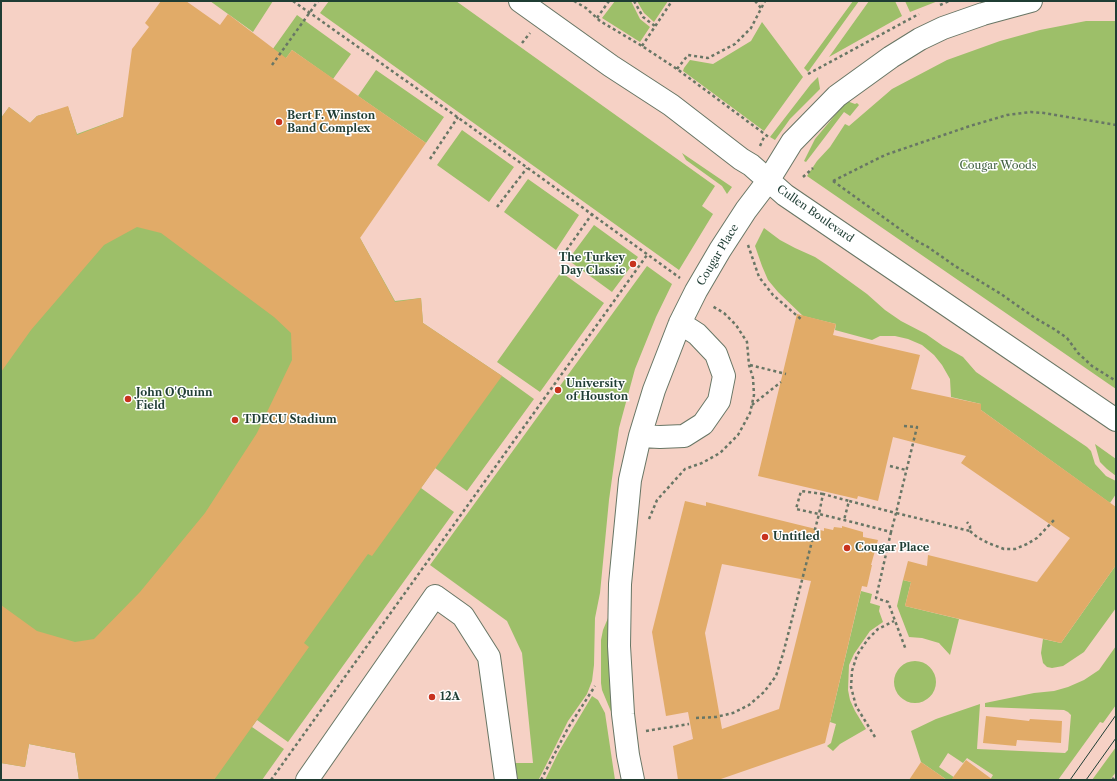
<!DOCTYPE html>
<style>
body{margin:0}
#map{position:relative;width:1117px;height:781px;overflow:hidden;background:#f1e0c1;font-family:"Libre Caslon Text",serif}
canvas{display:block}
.frame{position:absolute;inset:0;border:2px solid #1f3d34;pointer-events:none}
</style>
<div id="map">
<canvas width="1117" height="781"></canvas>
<div class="frame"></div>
</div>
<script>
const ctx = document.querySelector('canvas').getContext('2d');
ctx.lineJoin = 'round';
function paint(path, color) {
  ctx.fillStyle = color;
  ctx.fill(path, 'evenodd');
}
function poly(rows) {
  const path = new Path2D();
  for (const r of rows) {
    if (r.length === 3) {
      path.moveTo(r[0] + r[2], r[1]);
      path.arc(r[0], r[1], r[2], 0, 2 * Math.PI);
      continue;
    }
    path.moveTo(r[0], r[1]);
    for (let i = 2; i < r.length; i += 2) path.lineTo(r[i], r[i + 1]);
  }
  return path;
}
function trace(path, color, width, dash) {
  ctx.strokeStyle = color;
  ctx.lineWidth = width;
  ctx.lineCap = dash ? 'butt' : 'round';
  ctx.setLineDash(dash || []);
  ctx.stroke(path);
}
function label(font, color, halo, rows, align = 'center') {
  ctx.font = font + ' "Libre Caslon Text",serif';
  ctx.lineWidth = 3;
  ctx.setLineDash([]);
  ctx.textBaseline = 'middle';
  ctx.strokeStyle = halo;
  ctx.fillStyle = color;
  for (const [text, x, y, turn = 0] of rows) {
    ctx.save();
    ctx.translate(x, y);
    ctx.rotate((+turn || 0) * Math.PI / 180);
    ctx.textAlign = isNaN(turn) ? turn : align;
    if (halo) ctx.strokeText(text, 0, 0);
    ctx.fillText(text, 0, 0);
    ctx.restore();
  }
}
const built = poly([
 [1,1,1116,1,1116,780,1,780]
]);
const green = poly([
 [210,1,273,1,253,32],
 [329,1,456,1,715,186,702,206,713,214,679,270,320,13],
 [615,1,631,1,640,19,650,27,640,42,602,18],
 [637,1,668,1,654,22,644,13],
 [853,1,859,1,808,72,804,68],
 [869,1,895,1,902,16,829,57],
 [905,1,938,1,910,12],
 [297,15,351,54,333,79,292,50,278,69,265,60],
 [1086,21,1116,21,1116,389,807,176,817,161,830,147,845,124,849,126,892,89,947,60,1000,41,1040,30],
 [762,22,803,77,764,131,683,71,684,68,690,60,713,64,751,41],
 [376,70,444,117,426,143,358,96],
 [818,77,820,89,790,119,775,140,770,137,811,84],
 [847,101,855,104,857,103,859,105,850,116,844,112,806,162,804,161,815,139],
 [9,107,30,123,37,116,68,107,77,134,123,117,360,238,395,301,421,298,423,323,502,376,534,399,467,491,435,468,421,488,454,512,288,742,257,720,252,727,284,749,262,780,79,780,75,753,29,744,25,767,1,763,1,118],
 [462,130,514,167,489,202,437,165],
 [682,153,732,187,727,194,722,186,686,160],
 [528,179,579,215,556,250,504,212],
 [594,225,638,257,612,292,568,260],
 [764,228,780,240,795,248,815,257,827,265,867,294,885,310,901,321,926,334,943,346,956,353,963,357,976,372,1087,447,1091,451,1095,464,1106,476,1116,481,1116,494,1110,503,981,410,981,404,951,397,950,379,942,365,934,355,922,345,908,339,895,336,880,336,872,340,835,330,836,324,803,316,778,292,768,280,762,266,755,246],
 [647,266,672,284,656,317,635,369,619,428,609,500,600,593,595,618,594,665,592,681,587,694,568,721,539,779,538,780,518,780,515,763,533,763,522,653,507,621,430,565],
 [561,272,604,303,540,392,497,362],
 [1095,444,1116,459,1116,476,1107,469,1100,462],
 [1116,565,1116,608,1084,652,1063,666,1052,668,1047,667,1043,663,1041,653,1043,639,1061,643],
 [903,580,911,582,905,606,959,619,950,655,939,643,922,638,909,637,897,606],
 [861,591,872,594,870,603,880,606,879,611,883,622,870,631,854,654,849,665,848,690,850,700,855,711,866,729,840,744,833,751,827,746,831,743,836,724,830,722],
 [608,618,610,688,612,714,602,690,601,683,601,640,603,630],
 [1116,646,1116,705,1103,723,1100,722,1058,780,990,780,993,775,967,758,963,763,948,753,939,767,958,780,947,780,921,762,911,731,936,719,980,704,977,749,1065,753,1068,750,1071,715,1068,712,1064,710,985,707,985,703,1034,693,1054,691,1068,687,1084,680,1099,670],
 [915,682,21],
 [592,696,598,700,605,713,615,780,545,780,558,753],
 [1116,747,1116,772,1110,780,1092,780]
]);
const building = poly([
 [161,1,186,1,220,25,228,14,286,58,292,50,426,143,360,238,395,302,421,298,423,323,502,376,372,556,368,554,304,643,309,647,214,780,79,780,75,753,29,744,25,767,1,763,1,605,37,631,75,642,94,639,140,592,205,513,257,433,292,360,291,333,274,317,161,233,137,227,104,245,31,330,1,372,1,118,9,107,30,123,37,116,68,106,77,135,123,117,132,49,149,27,145,23],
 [797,314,836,324,833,335,920,355,911,389,981,404,981,410,1116,507,1116,565,1061,643,905,606,911,582,903,580,908,561,927,566,928,555,1037,582,1070,538,961,463,966,456,893,437,878,501,858,496,857,499,758,476],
 [685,501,706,506,706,502,824,531,824,528,833,530,834,527,842,528,842,526,863,532,863,537,878,540,871,565,872,565,867,587,862,586,825,743,718,780,678,780,673,746,693,739,688,712,666,716,652,632],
 [722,564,811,581,779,709,722,729,705,633],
 [986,716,1029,721,1030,719,1062,721,1061,743,1017,740,1016,746,983,743],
 [966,760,993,780,951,780],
 [921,762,947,780,909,780]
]);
const path = poly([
 [293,1,453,114,680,278],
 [574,1,586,8,600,21,642,46,677,69,770,138],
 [634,1,643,17,655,26],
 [755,1,761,8],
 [940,5,949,1],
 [597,18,609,1],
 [522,43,530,33],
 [642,46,672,1],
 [272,65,318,1],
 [677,69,688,55,708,58,735,44,751,28,765,1],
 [808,74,919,14],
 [760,146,765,135],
 [430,159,458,117],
 [803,177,813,168],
 [833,181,915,240,928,247,955,266,1001,294,1035,318,1054,329,1067,338,1078,353,1092,366,1116,381],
 [833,181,885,155,970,126,1007,115,1031,112,1044,113,1116,125],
 [497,207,527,168],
 [748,245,759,277,773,295,802,320],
 [563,255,592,214],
 [750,365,786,374],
 [752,405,781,382],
 [904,426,917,427,896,513,970,531,970,526,967,522],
 [890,466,906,470],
 [823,494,801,491,796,509,819,514,823,494,849,501],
 [649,519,657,500,685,469,702,463,720,453,738,435,750,413,754,395,753,378,749,365,747,342,736,325,724,313,712,306],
 [970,531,977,537,988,543,1004,549,1015,549,1027,544,1037,538,1055,519],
 [891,532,876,598,888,602,906,650],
 [696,718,716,717,733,713,749,705,764,692,776,676,783,654,819,514,844,520,891,532,896,513,849,501,844,520],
 [646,731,689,724],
 [875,737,856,706,851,687,852,671,857,655,868,639,878,629,894,621],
 [271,780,647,255],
 [541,780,568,728,595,686],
 [1112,780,1116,775]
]);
const minor = poly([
 [520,1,611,66,671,105,741,159,751,165,785,195,1116,420],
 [640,436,660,437,684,436,703,424,719,401,724,376,716,354,697,334,680,323],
 [307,780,435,596,463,616,489,657,506,780],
 [633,780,628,755,623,714,619,646,620,584,630,480,640,436,654,390,680,323,696,291,720,250,746,210,768,181,792,142,837,96,891,57,920,39,943,28,983,14,1031,1]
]);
const tram = poly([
 [1070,780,1116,715],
 [1086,780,1116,738]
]);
const markers = [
 [279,122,4,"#c8321e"],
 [633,264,4,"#c8321e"],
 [558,390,4,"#c8321e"],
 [128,399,4,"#c8321e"],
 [235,420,4,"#c8321e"],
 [765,537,4,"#c8321e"],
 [847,548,4,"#c8321e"],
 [432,697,4,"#c8321e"]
];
const poiNames = [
 ["Bert F. Winston",287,116],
 ["Band Complex",287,129],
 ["The Turkey",625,258,"right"],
 ["Day Classic",625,271,"right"],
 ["University",566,384],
 ["of Houston",566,397],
 ["John O'Quinn",136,393],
 ["Field",136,406],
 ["TDECU Stadium",243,420],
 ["Untitled",773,537],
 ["Cougar Place",855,548],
 ["12A",440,697]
];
const parkNames = [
 ["Cougar Woods",998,166]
];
const streetNames = [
 ["Cullen Boulevard",815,214,35],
 ["Cougar Place",718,255,-59]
];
paint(built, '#f6d1c5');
paint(green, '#9dbf69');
paint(building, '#e1ab68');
trace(minor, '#687665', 24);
trace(path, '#687665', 2.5, [3, 3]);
trace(minor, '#fff', 22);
trace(tram, '#1f3d34', 1);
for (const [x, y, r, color] of markers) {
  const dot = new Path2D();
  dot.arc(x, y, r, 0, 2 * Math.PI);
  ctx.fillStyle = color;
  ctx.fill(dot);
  trace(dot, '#fff', 1.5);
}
label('bold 11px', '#1f3d34', '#fff', poiNames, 'left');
label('11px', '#456444', '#fff', parkNames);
label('11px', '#1f3d34', '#fff', streetNames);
</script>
